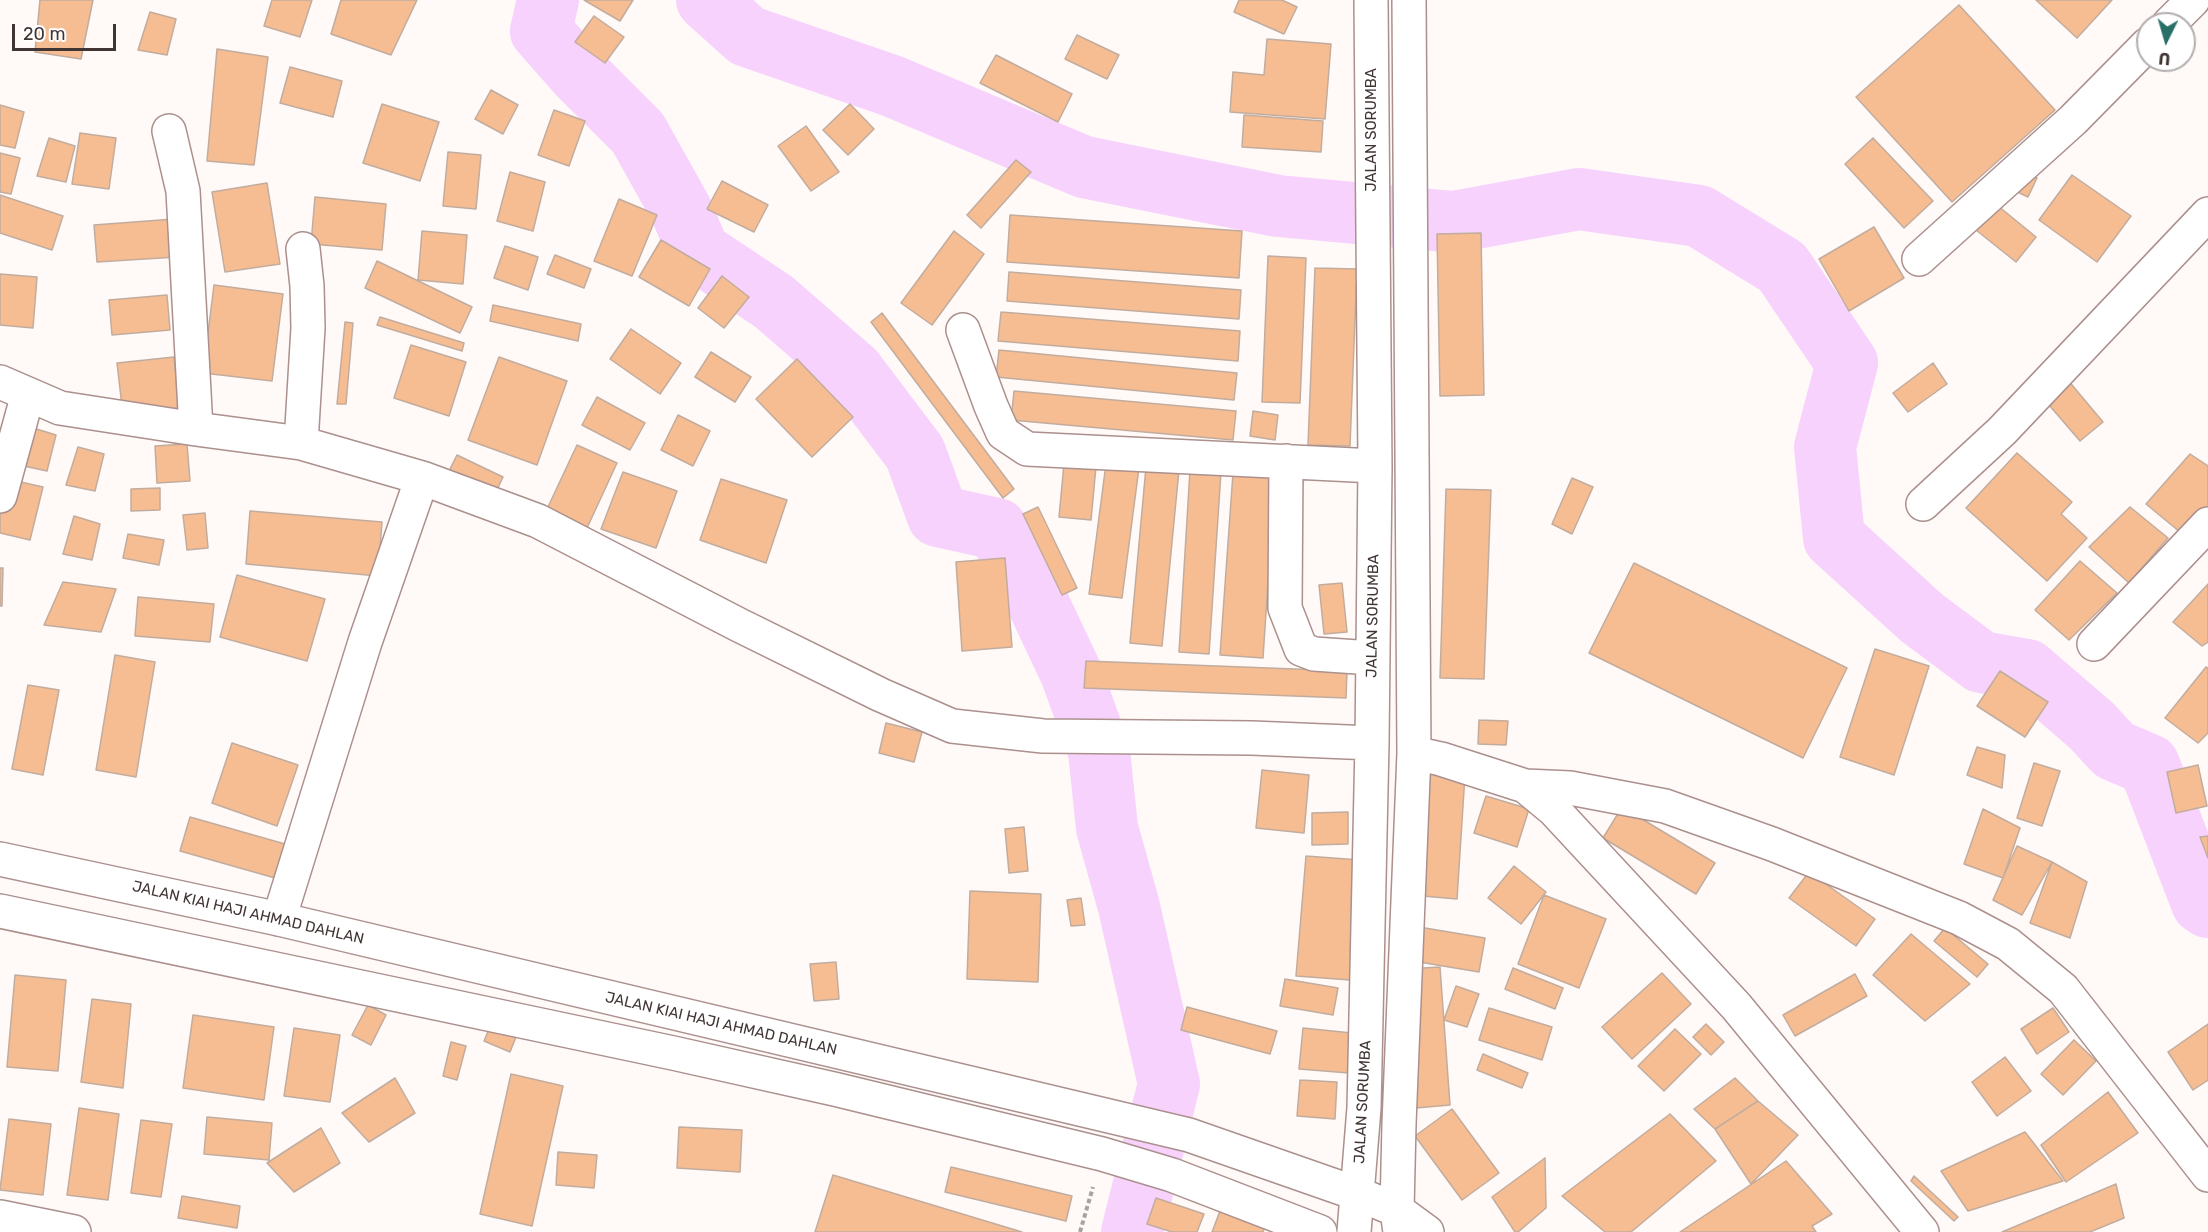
<!DOCTYPE html>
<style>
body{margin:0}
#map{position:relative;width:2208px;height:1232px;overflow:hidden;background:#fff9f8;font-family:Rubik,sans-serif}
canvas{display:block}
.north{position:absolute;left:2136px;top:12px;width:60px;height:60px;box-sizing:border-box;background:#fff;border:2px solid #b3aeae;border-radius:50%;rotate:185deg;font-size:16px;font-weight:700;line-height:24px;text-align:center;color:#413534}
.north::after{content:'';display:block;margin:auto;width:21px;height:27px;background:#287067;clip-path:polygon(50% 0,100% 100%,50% 72%,0 100%)}
.scale{position:absolute;left:12px;top:24px;width:104px;height:27px;box-sizing:border-box;border:3px solid #413534;border-top:0;padding-left:8px;font-size:18px;line-height:21px;white-space:nowrap;color:#413534;-webkit-text-stroke:4px #fff;paint-order:stroke}
</style>
<div id="map">
<canvas width="2208" height="1232"></canvas>
<div class="north">U</div>
<div class="scale">20 m</div>
</div>
<script>
const ctx = document.querySelector('canvas').getContext('2d');
ctx.lineJoin = 'round';
function poly(rows) {
  const path = new Path2D();
  for (const r of rows) {
    path.moveTo(r[0], r[1]);
    for (let i = 2; i < r.length; i += 2) path.lineTo(r[i], r[i + 1]);
  }
  return path;
}
function trace(path, color, width, dash) {
  ctx.strokeStyle = color;
  ctx.lineWidth = width;
  ctx.lineCap = dash ? 'butt' : 'round';
  ctx.setLineDash(dash || []);
  ctx.stroke(path);
}
function paint(path, color) {
  ctx.fillStyle = color;
  ctx.fill(path, 'evenodd');
}
function label(font, color, halo, rows, align = 'center') {
  ctx.font = font + ' Rubik,sans-serif';
  ctx.lineWidth = 6;
  ctx.setLineDash([]);
  ctx.textBaseline = 'middle';
  ctx.strokeStyle = halo;
  ctx.fillStyle = color;
  for (const [text, x, y, turn = 0] of rows) {
    ctx.save();
    ctx.translate(x, y);
    ctx.rotate((+turn || 0) * Math.PI / 180);
    ctx.textAlign = isNaN(turn) ? turn : align;
    if (halo) ctx.strokeText(text, 0, 0);
    ctx.fillText(text, 0, 0);
    ctx.restore();
  }
}
const river = poly([
 [548,0,541,31,578,73,638,133,681,210,699,252,774,302,853,371,915,453,938,516,997,529,1037,601,1071,673,1099,751,1107,828,1129,907,1169,1084,1132,1232],
 [707,0,747,36,892,86,1084,167,1278,206,1454,222,1579,199,1699,216,1782,267,1847,363,1825,447,1834,538,1922,618,1981,662,2027,670,2092,726,2114,750,2149,765,2202,903,2208,907]
]);
const building = poly([
 [40,0,93,0,81,59,35,52,40,0],
 [272,0,312,0,300,37,264,26,272,0],
 [341,0,417,0,391,55,331,34,341,0],
 [584,0,633,0,620,21,584,0],
 [1239,0,1282,0,1297,7,1284,34,1234,12,1239,0],
 [2036,0,2112,0,2077,38,2036,0],
 [1959,5,2055,110,1952,202,1856,97,1959,5],
 [150,12,176,19,167,55,138,50,150,12],
 [594,16,624,37,605,63,575,42,594,16],
 [1077,35,1119,55,1107,79,1065,59,1077,35],
 [1267,39,1331,44,1325,119,1230,112,1233,72,1264,75,1267,39],
 [217,49,268,57,254,165,207,161,217,49],
 [996,55,1072,94,1058,122,980,83,996,55],
 [290,67,342,81,333,117,280,103,290,67],
 [491,90,518,105,503,134,475,119,491,90],
 [382,104,439,122,420,181,363,163,382,104],
 [850,104,874,129,848,155,823,130,850,104],
 [0,105,24,112,15,148,0,145,0,105],
 [554,110,585,121,569,166,538,155,554,110],
 [1244,115,1323,121,1321,152,1242,147,1244,115],
 [806,126,839,172,811,191,778,146,806,126],
 [80,133,116,138,109,189,72,184,80,133],
 [49,138,75,146,66,182,37,176,49,138],
 [1873,138,1933,201,1904,228,1845,164,1873,138],
 [448,152,481,155,476,209,443,206,448,152],
 [0,153,20,158,11,194,0,192,0,153],
 [1016,160,1031,172,981,228,967,215,1016,160],
 [2019,169,2037,178,2028,197,2009,188,2019,169],
 [510,172,545,182,533,231,497,221,510,172],
 [2072,175,2131,216,2097,262,2039,220,2072,175],
 [722,181,768,205,754,232,707,209,722,181],
 [267,183,280,264,225,272,212,192,267,183],
 [0,195,63,216,52,250,0,233,0,195],
 [315,197,386,204,382,250,311,244,315,197],
 [619,199,657,215,632,276,594,261,619,199],
 [1992,201,2036,237,2016,262,1971,226,1992,201],
 [1010,215,1242,231,1239,278,1007,262,1010,215],
 [174,219,177,257,97,262,94,225,174,219],
 [1874,227,1904,278,1849,311,1819,259,1874,227],
 [422,231,467,235,463,284,418,280,422,231],
 [954,231,984,254,932,325,901,303,954,231],
 [1481,233,1484,395,1440,396,1437,234,1481,233],
 [661,240,710,269,689,306,639,277,661,240],
 [505,246,538,257,528,290,494,278,505,246],
 [555,255,591,269,584,288,547,274,555,255],
 [1268,256,1306,258,1300,403,1262,402,1268,256],
 [377,261,472,307,460,333,365,288,377,261],
 [1315,268,1357,269,1350,446,1308,445,1315,268],
 [1009,272,1241,290,1239,319,1007,301,1009,272],
 [0,274,37,277,33,328,0,325,0,274],
 [722,276,749,297,724,328,698,308,722,276],
 [214,285,283,294,272,381,203,373,214,285],
 [167,295,170,330,112,335,109,300,167,295],
 [493,305,581,324,578,341,490,321,493,305],
 [1001,312,1240,331,1238,361,998,341,1001,312],
 [882,313,1014,489,1003,498,871,322,882,313],
 [380,317,464,343,462,351,377,325,380,317],
 [345,322,353,323,346,404,337,404,345,322],
 [631,329,681,363,660,394,610,359,631,329],
 [411,345,466,362,449,416,394,398,411,345],
 [999,350,1237,373,1234,400,996,377,999,350],
 [711,352,751,377,735,402,695,377,711,352],
 [174,357,179,408,123,415,117,363,174,357],
 [499,357,567,381,537,465,468,440,499,357],
 [797,359,853,417,812,457,756,399,797,359],
 [1933,363,1947,384,1908,412,1893,393,1933,363],
 [2067,379,2103,422,2080,441,2043,398,2067,379],
 [1014,391,1236,411,1233,440,1011,420,1014,391],
 [597,397,645,423,630,450,582,425,597,397],
 [1253,411,1278,415,1275,440,1250,436,1253,411],
 [678,415,710,431,693,466,661,450,678,415],
 [30,427,56,435,47,471,19,465,30,427],
 [187,444,190,481,157,483,155,446,187,444],
 [577,445,617,463,587,528,547,509,577,445],
 [78,447,104,454,95,491,66,485,78,447],
 [1065,453,1097,456,1091,520,1059,517,1065,453],
 [2017,453,2072,502,2061,514,2087,538,2047,581,1966,508,2017,453],
 [2190,454,2208,466,2208,507,2186,537,2146,504,2190,454],
 [457,455,503,477,496,492,449,471,457,455],
 [1107,456,1140,460,1122,598,1089,594,1107,456],
 [1146,467,1179,470,1162,646,1130,643,1146,467],
 [1190,470,1221,472,1209,654,1179,652,1190,470],
 [623,472,677,491,656,548,601,529,623,472],
 [1233,473,1275,475,1263,658,1220,655,1233,473],
 [3,478,43,487,30,540,0,533,0,490,3,478],
 [1572,478,1593,487,1572,534,1552,524,1572,478],
 [721,479,787,500,766,563,700,540,721,479],
 [160,488,160,510,131,511,131,489,160,488],
 [1446,489,1491,490,1484,679,1440,678,1446,489],
 [1038,507,1077,588,1062,595,1023,514,1038,507],
 [2130,507,2168,538,2129,583,2089,547,2130,507],
 [250,511,382,522,378,576,246,564,250,511],
 [205,513,208,548,187,550,183,515,205,513],
 [74,516,100,524,92,560,63,554,74,516],
 [128,534,164,540,159,565,123,558,128,534],
 [1005,558,1012,647,962,651,956,562,1005,558],
 [2080,561,2117,593,2069,640,2035,610,2080,561],
 [1634,563,1847,668,1803,758,1589,653,1634,563],
 [0,568,3,568,2,606,0,606,0,568],
 [237,575,325,599,307,661,220,637,237,575],
 [63,582,116,589,101,632,44,625,63,582],
 [1342,583,1347,632,1324,634,1319,585,1342,583],
 [2208,584,2208,642,2202,646,2173,622,2208,584],
 [138,597,214,604,210,642,135,636,138,597],
 [1875,649,1929,666,1894,775,1840,757,1875,649],
 [115,655,155,662,136,777,96,770,115,655],
 [1086,661,1347,671,1346,698,1084,688,1086,661],
 [2206,667,2208,668,2208,733,2198,743,2165,718,2206,667],
 [2000,671,2048,702,2025,737,1977,706,2000,671],
 [28,685,59,690,43,775,12,769,28,685],
 [1479,720,1508,721,1506,745,1478,744,1479,720],
 [886,723,922,732,914,762,879,753,886,723],
 [232,743,298,765,277,826,212,803,232,743],
 [1977,747,2005,755,2002,788,1967,775,1977,747],
 [2034,763,2060,771,2042,826,2017,818,2034,763],
 [2198,765,2207,806,2176,813,2167,772,2198,765],
 [1262,770,1309,775,1304,833,1256,828,1262,770],
 [1419,772,1465,775,1457,899,1411,895,1419,772],
 [1486,796,1529,809,1517,847,1474,833,1486,796],
 [1622,807,1715,863,1696,894,1603,838,1622,807],
 [1983,809,2020,828,2003,878,1964,864,1983,809],
 [1348,812,1348,844,1312,845,1312,813,1348,812],
 [190,817,285,844,275,878,180,851,190,817],
 [1024,827,1028,871,1009,873,1005,829,1024,827],
 [2208,836,2208,858,2200,837,2208,836],
 [2017,846,2052,862,2022,915,1993,900,2017,846],
 [1306,856,1360,860,1350,980,1296,976,1306,856],
 [2052,862,2087,882,2070,938,2030,923,2052,862],
 [1514,866,1546,892,1521,924,1488,898,1514,866],
 [1809,872,1875,919,1856,946,1789,898,1809,872],
 [970,891,1041,894,1038,982,967,979,970,891],
 [1544,895,1606,919,1579,988,1518,964,1544,895],
 [1081,898,1085,925,1071,926,1067,900,1081,898],
 [1413,926,1485,938,1479,972,1407,960,1413,926],
 [1945,928,1988,964,1977,977,1934,941,1945,928],
 [1911,934,1970,984,1925,1021,1873,975,1911,934],
 [836,962,839,999,814,1001,810,964,836,962],
 [1440,967,1450,1105,1416,1108,1406,969,1440,967],
 [1513,968,1563,988,1555,1009,1505,989,1513,968],
 [1662,973,1691,1004,1632,1059,1602,1027,1662,973],
 [1855,974,1867,996,1795,1036,1783,1015,1855,974],
 [15,975,66,980,58,1071,7,1067,15,975],
 [1285,979,1338,988,1333,1015,1280,1006,1285,979],
 [1456,986,1479,994,1467,1027,1444,1020,1456,986],
 [92,999,131,1004,123,1088,81,1082,92,999],
 [368,1005,386,1015,371,1045,352,1035,368,1005],
 [1187,1007,1277,1031,1270,1054,1181,1030,1187,1007],
 [1489,1008,1552,1027,1542,1060,1479,1040,1489,1008],
 [2053,1008,2069,1032,2037,1054,2021,1029,2053,1008],
 [193,1015,274,1027,264,1100,183,1088,193,1015],
 [492,1022,518,1032,510,1052,484,1041,492,1022],
 [1706,1024,1724,1042,1711,1055,1693,1037,1706,1024],
 [2208,1024,2208,1080,2193,1090,2168,1052,2208,1024],
 [294,1028,340,1035,330,1102,284,1096,294,1028],
 [1303,1028,1352,1033,1349,1073,1299,1069,1303,1028],
 [1675,1029,1701,1054,1664,1091,1638,1066,1675,1029],
 [2074,1040,2096,1061,2063,1095,2041,1074,2074,1040],
 [451,1042,466,1046,457,1080,443,1076,451,1042],
 [1483,1054,1528,1073,1522,1088,1477,1070,1483,1054],
 [2005,1057,2031,1091,1997,1116,1972,1082,2005,1057],
 [511,1074,563,1086,532,1226,480,1214,511,1074],
 [395,1078,415,1113,369,1142,342,1113,395,1078],
 [1735,1078,1758,1101,1715,1129,1694,1109,1735,1078],
 [1300,1080,1337,1082,1335,1119,1297,1116,1300,1080],
 [2108,1092,2138,1133,2066,1182,2041,1145,2108,1092],
 [1758,1101,1798,1135,1751,1184,1715,1129,1758,1101],
 [79,1108,119,1114,108,1200,67,1195,79,1108],
 [1452,1109,1499,1173,1462,1200,1415,1136,1452,1109],
 [1670,1114,1716,1161,1631,1232,1605,1232,1562,1196,1670,1114],
 [207,1117,272,1123,269,1160,204,1154,207,1117],
 [9,1119,51,1124,43,1195,0,1190,9,1119],
 [141,1120,172,1124,161,1197,131,1193,141,1120],
 [679,1127,742,1130,740,1172,677,1168,679,1127],
 [321,1128,340,1163,294,1192,267,1163,321,1128],
 [2025,1132,2063,1181,1968,1211,1941,1171,2025,1132],
 [558,1152,597,1155,594,1188,556,1185,558,1152],
 [1545,1158,1546,1208,1518,1232,1515,1232,1492,1197,1545,1158],
 [1786,1161,1832,1214,1812,1226,1816,1232,1680,1232,1786,1161],
 [951,1167,1072,1196,1066,1221,945,1192,951,1167],
 [833,1175,1022,1232,815,1232,833,1175],
 [1914,1176,1958,1217,1954,1221,1911,1181,1914,1176],
 [2116,1184,2124,1218,2090,1232,2002,1232,2116,1184],
 [182,1196,240,1206,237,1228,178,1218,182,1196],
 [1156,1198,1204,1214,1197,1232,1172,1232,1147,1224,1156,1198],
 [1220,1211,1265,1227,1263,1232,1212,1232,1220,1211]
]);
const path = poly([
 [1080,1232,1093,1187]
]);
const minor = poly([
 [2169,24,2193,0],
 [169,131,183,191,196,429],
 [1919,259,2073,120,2148,44],
 [963,330,991,406,1003,433,1027,449,1375,466],
 [0,382,60,408,196,429,301,443,422,478,538,521,739,625,881,695,952,726,1043,736,1252,738,1372,743],
 [301,443,308,328,307,286,303,249],
 [1286,461,1285,608,1301,649,1314,654,1372,658],
 [0,496,28,394],
 [1923,504,2002,431,2208,214],
 [2094,644,2208,524],
 [1414,753,1441,759,1525,786,1554,810,1736,1006,1922,1232],
 [1525,786,1570,788,1665,806,1772,844,1959,918,2008,944,2063,989,2208,1175],
 [279,919,365,642,422,478],
 [0,1217,74,1232],
 [1354,1232,1364,1108,1372,743,1375,466,1371,0],
 [1400,1232,1397,1210,1399,1124,1414,753,1409,0]
]);
const major = poly([
 [0,859,279,919,1189,1135,1358,1194,1397,1210,1427,1232],
 [0,911,673,1053,834,1089,1102,1154,1172,1175,1320,1232]
]);
const streetNames = [
 ["JALAN SORUMBA",1372,130,-90],
 ["JALAN SORUMBA",1373,616,-89],
 ["JALAN KIAI HAJI AHMAD DAHLAN",248,913,13],
 ["JALAN KIAI HAJI AHMAD DAHLAN",721,1024,13],
 ["JALAN SORUMBA",1363,1102,-87]
];
trace(river, '#f7d2fc', 62);
paint(building, '#f6bd93');
trace(building, '#c2ac9d', 1.5);
trace(minor, '#ab908d', 36);
trace(major, '#ab908d', 36);
trace(path, '#aaa2a1', 4, [4.5, 3]);
trace(minor, '#fff', 33);
trace(major, '#fff', 33);
label('15px', '#413534', '#fff', streetNames);
</script>
